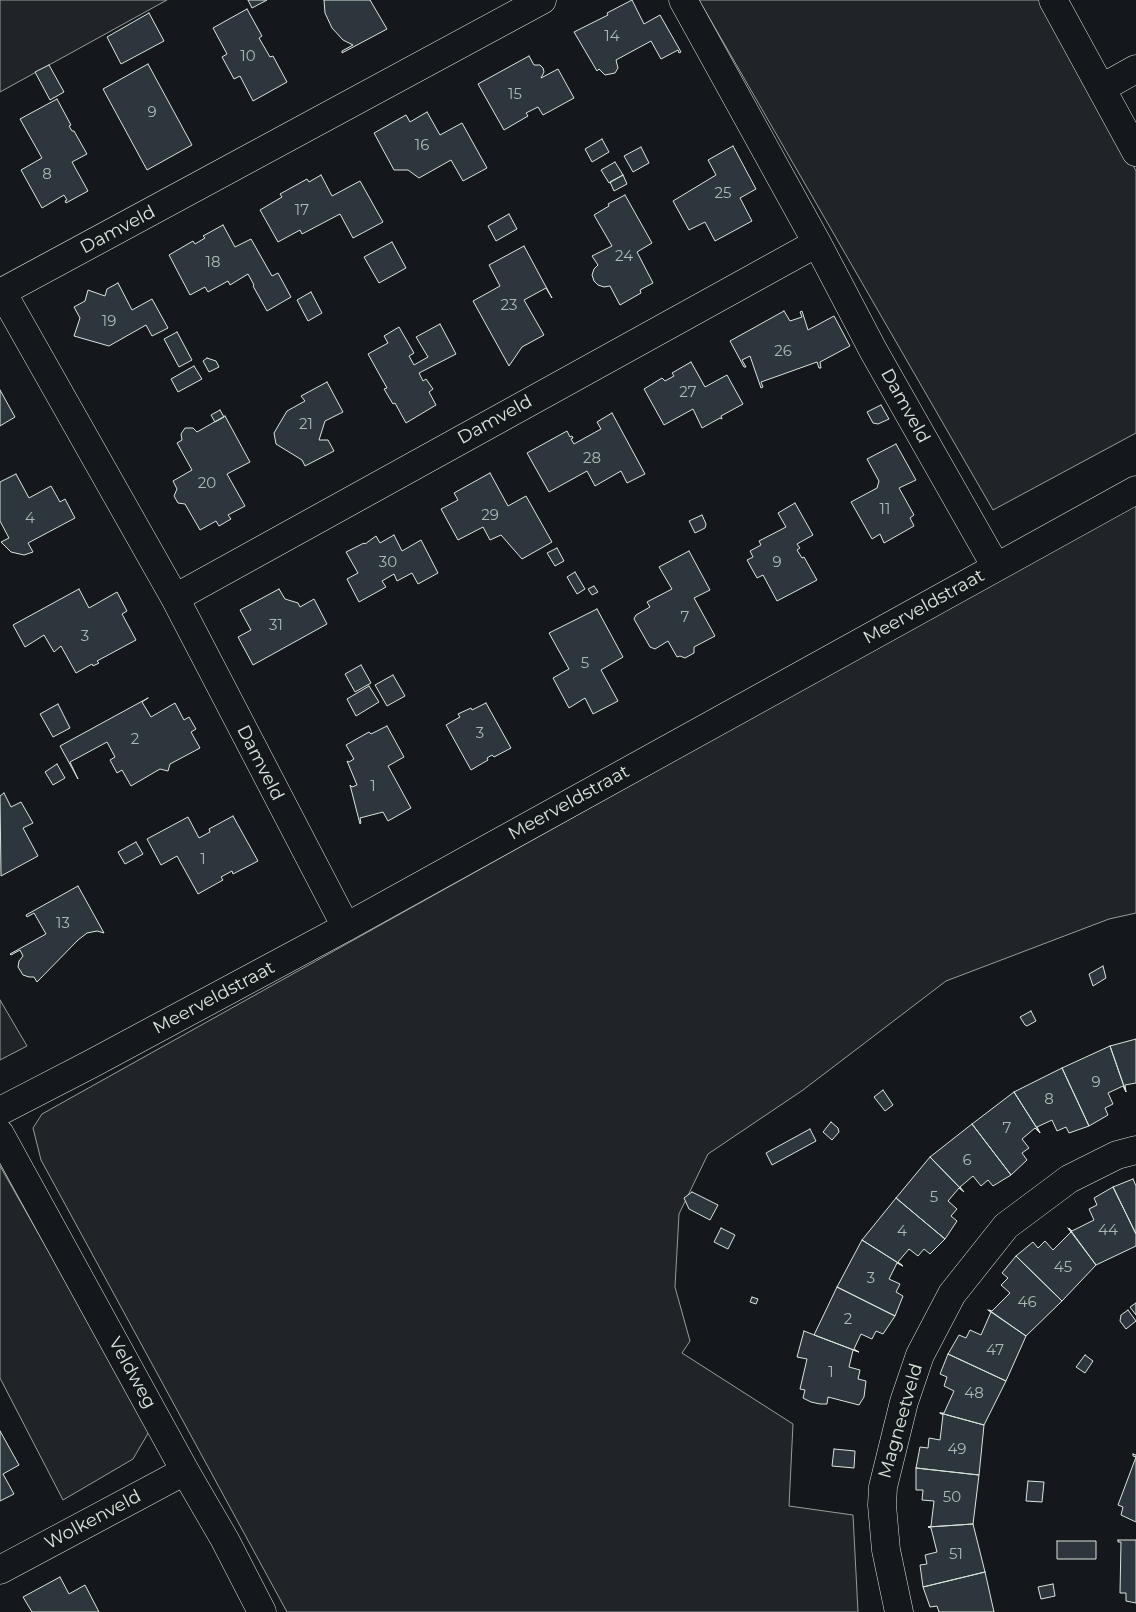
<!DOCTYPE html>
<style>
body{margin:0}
canvas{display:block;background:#14181c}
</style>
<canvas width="1136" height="1612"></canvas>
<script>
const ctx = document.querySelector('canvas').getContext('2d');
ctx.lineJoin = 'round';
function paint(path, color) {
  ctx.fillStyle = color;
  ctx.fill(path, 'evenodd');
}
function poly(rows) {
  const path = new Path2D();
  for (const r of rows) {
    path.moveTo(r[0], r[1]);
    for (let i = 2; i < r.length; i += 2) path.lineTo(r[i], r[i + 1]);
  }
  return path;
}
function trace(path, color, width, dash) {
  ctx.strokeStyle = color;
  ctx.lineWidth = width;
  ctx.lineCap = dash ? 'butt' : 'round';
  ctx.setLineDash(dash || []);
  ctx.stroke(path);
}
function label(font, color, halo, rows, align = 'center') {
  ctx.font = font + ' Montserrat,sans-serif';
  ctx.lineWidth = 4;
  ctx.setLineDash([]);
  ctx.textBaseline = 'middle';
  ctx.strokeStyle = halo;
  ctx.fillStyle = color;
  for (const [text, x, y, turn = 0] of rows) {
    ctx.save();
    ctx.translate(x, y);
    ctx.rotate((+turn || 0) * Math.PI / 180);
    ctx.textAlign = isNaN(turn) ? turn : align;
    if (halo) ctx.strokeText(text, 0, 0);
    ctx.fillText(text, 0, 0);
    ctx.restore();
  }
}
const green = poly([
 [0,0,167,0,0,92,0,0],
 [699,0,1044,0,1136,171,1136,433,993,510,699,0],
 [1136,503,1136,913,1109,919,946,981,803,1090,708,1154,679,1214,675,1287,690,1341,682,1353,793,1424,789,1506,853,1515,858,1612,287,1612,41,1160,33,1128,42,1114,1136,503],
 [0,1000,27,1046,0,1060,0,1000],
 [0,1166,150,1430,133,1459,63,1500,0,1378,0,1166]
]);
const building = poly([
 [248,0,267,0,252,8,248,0],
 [324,0,370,0,387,29,342,53,342,51,353,45,343,40,332,28,325,13,324,0],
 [632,0,644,24,660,15,681,52,679,53,678,50,661,59,651,41,616,60,618,68,615,73,605,75,599,69,597,71,574,32,608,15,607,13,632,0],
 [247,9,262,36,259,38,270,57,273,56,287,82,253,101,240,76,234,79,222,57,227,54,213,28,247,9],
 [149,13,164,41,121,64,107,37,149,13],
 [529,56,534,65,540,65,543,68,544,72,541,78,558,69,574,98,543,115,538,107,526,113,528,116,504,130,478,84,529,56],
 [148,64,192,145,147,170,103,89,148,64],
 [49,65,64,92,50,100,35,72,49,65],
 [57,99,71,125,69,126,72,131,74,131,87,154,72,162,88,191,66,203,65,201,67,200,64,195,42,208,21,170,42,158,20,119,57,99],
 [427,112,440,135,462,123,487,168,463,181,451,160,419,178,408,170,394,170,374,133,406,115,410,122,427,112],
 [602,139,609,152,592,162,585,149,602,139],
 [733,146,756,189,740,198,752,221,715,241,705,222,689,230,673,201,716,175,708,160,733,146],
 [641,147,649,163,633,172,624,156,641,147],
 [615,162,623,175,609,183,601,170,615,162],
 [321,175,332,196,360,181,383,222,353,238,340,214,302,234,300,230,278,242,260,210,282,197,280,194,307,179,309,182,321,175],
 [623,175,627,184,614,191,610,182,623,175],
 [625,195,652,243,637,252,653,283,640,290,641,293,620,305,610,286,604,287,598,285,594,281,592,275,594,269,598,265,592,256,612,246,594,215,609,206,608,204,625,195],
 [509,214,517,229,496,241,488,226,509,214],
 [223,225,235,247,251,239,272,276,278,273,291,297,267,311,253,286,254,285,248,274,230,285,228,281,208,292,205,287,190,295,169,255,193,241,195,244,205,238,203,236,223,225],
 [392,242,406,268,379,283,364,257,392,242],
 [524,246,552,298,546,288,524,300,544,335,522,347,509,366,473,301,500,286,489,265,524,246],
 [118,283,132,310,152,299,168,328,152,336,146,325,109,346,74,336,80,318,74,307,85,301,88,290,105,296,107,289,118,283],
 [311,292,322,313,308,321,297,300,311,292],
 [784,311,790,321,802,317,800,312,802,311,808,330,834,316,850,346,820,362,821,368,819,368,817,362,761,382,763,387,761,388,750,356,742,360,746,367,744,367,730,341,784,311],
 [440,324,456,354,419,373,423,381,426,379,433,389,429,392,436,405,406,423,395,403,393,404,384,389,387,388,368,354,388,343,384,336,399,327,414,353,409,356,414,365,428,357,416,337,440,324],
 [177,332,192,360,179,367,164,339,177,332],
 [207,358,216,361,219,367,209,372,203,361,207,358],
 [691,362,705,387,727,375,743,404,721,416,722,419,720,418,702,428,693,409,664,425,644,389,662,378,665,381,674,376,672,373,691,362],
 [194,366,202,379,178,392,171,379,194,366],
 [327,382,343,412,325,421,319,440,328,440,334,451,305,466,302,460,276,444,274,433,287,411,305,401,301,396,327,382],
 [0,390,15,417,0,426,0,390],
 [881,405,889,419,878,424,873,423,867,412,881,405],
 [220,410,224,417,215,422,211,415,220,410],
 [612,413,645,474,627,483,621,471,595,486,587,471,549,492,527,453,567,431,570,437,572,436,573,438,571,439,574,444,601,429,597,422,612,413],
 [225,416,250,462,227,474,245,506,228,515,231,519,219,526,216,521,200,530,185,504,178,503,174,496,177,489,173,481,192,470,177,443,182,440,181,434,185,428,193,428,197,432,225,416],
 [896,444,916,480,899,488,914,515,910,518,914,526,884,543,880,534,872,539,851,502,877,488,879,481,867,459,896,444],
 [490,473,508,506,526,496,552,542,522,559,501,535,490,540,483,527,458,540,441,509,458,500,454,493,490,473],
 [16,474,29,498,51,486,60,502,65,499,75,518,28,543,33,552,24,555,11,552,1,542,9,538,0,521,0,482,16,474],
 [795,503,813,535,797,544,800,548,797,550,802,558,804,557,817,580,777,601,763,575,757,578,747,560,753,557,750,551,761,545,759,541,786,527,778,513,795,503],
 [702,515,706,524,705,528,695,533,689,521,702,515],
 [394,535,402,551,421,540,438,573,418,584,412,573,397,581,394,574,382,581,386,587,359,602,347,579,358,573,346,552,364,543,365,544,376,536,380,543,394,535],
 [557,548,564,561,555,566,547,553,557,548],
 [689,551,710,590,694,598,715,636,694,647,694,653,685,658,680,656,677,657,668,641,655,649,650,647,634,619,636,615,650,607,647,602,672,589,659,567,689,551],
 [575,572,585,589,577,594,567,577,575,572],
 [594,586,598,592,592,595,588,589,594,586],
 [79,589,89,608,117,592,127,611,122,614,136,640,97,661,99,663,93,666,92,664,76,673,61,646,54,652,44,635,25,647,13,625,79,589],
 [279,589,285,599,298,603,300,607,314,599,327,624,253,665,238,637,251,630,240,610,279,589],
 [597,609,623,657,601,670,618,701,593,714,585,698,569,708,553,678,569,669,549,633,597,609],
 [361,665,371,683,355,692,345,674,361,665],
 [393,675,405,696,387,706,375,685,393,675],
 [369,686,379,702,356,716,347,699,369,686],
 [148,698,142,702,151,717,175,703,184,720,189,717,196,729,191,732,200,748,170,764,168,771,160,769,131,786,122,770,117,773,110,760,115,757,107,742,70,762,78,779,60,746,148,698],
 [486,703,511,748,494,757,492,755,487,758,488,760,471,770,446,725,460,717,458,714,471,708,472,710,486,703],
 [58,704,70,728,53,737,40,714,58,704],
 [387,726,404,757,388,766,411,808,388,821,383,812,360,818,361,823,360,824,350,785,352,787,357,785,347,761,349,762,354,759,346,745,369,732,371,734,387,726],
 [57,764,65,778,53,785,45,772,57,764],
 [4,793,11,807,21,802,33,823,23,828,38,856,1,876,0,796,4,793],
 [233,816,258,861,233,874,232,871,221,877,223,880,198,894,177,856,161,865,147,839,188,817,199,838,210,832,209,829,233,816],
 [136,842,143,854,125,864,118,852,136,842],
 [78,886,104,933,97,931,87,933,78,940,37,982,34,977,29,977,23,975,18,967,19,961,23,956,20,950,11,955,10,954,46,934,34,913,27,917,26,915,78,886],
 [1103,966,1106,978,1093,986,1089,974,1103,966],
 [1031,1011,1036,1021,1027,1026,1025,1025,1020,1017,1031,1011],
 [1136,1039,1136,1083,1125,1085,1126,1092,1110,1046,1136,1039],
 [1110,1046,1126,1092,1123,1086,1108,1093,1113,1104,1105,1108,1108,1115,1089,1126,1062,1068,1110,1046],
 [1062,1068,1089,1126,1069,1133,1066,1127,1057,1131,1052,1120,1037,1127,1040,1133,1014,1092,1062,1068],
 [883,1090,893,1105,885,1111,874,1097,883,1090],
 [1014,1092,1040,1133,1035,1128,1022,1139,1029,1148,1022,1153,1027,1160,1011,1175,972,1124,1014,1092],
 [831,1122,838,1128,839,1132,832,1140,823,1132,831,1122],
 [972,1124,1011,1175,993,1186,988,1180,981,1186,973,1176,960,1187,964,1192,930,1157,972,1124],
 [810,1129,816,1141,772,1165,766,1153,810,1129],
 [930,1157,964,1192,959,1188,948,1201,957,1209,951,1216,957,1221,945,1239,896,1198,930,1157],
 [1133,1179,1136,1186,1136,1234,1113,1187,1133,1179],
 [1113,1187,1136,1234,1136,1246,1096,1265,1069,1228,1072,1231,1094,1220,1089,1209,1097,1205,1094,1198,1113,1187],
 [692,1192,718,1205,710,1220,689,1209,684,1198,692,1192],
 [896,1198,945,1239,930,1254,924,1249,918,1256,909,1249,898,1262,903,1266,862,1240,896,1198],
 [721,1228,735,1235,728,1249,714,1242,721,1228],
 [1068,1228,1096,1265,1062,1301,1016,1256,1033,1242,1038,1248,1045,1241,1053,1250,1071,1232,1068,1228],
 [862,1240,903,1266,897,1263,889,1279,900,1284,896,1292,903,1296,895,1316,837,1287,862,1240],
 [1016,1256,1062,1301,1026,1336,989,1310,992,1311,1010,1293,1001,1285,1008,1278,1002,1273,1016,1256],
 [837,1287,895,1316,883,1334,876,1331,872,1339,861,1334,854,1349,859,1352,814,1335,837,1287],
 [752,1297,758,1299,756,1304,750,1302,752,1297],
 [1136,1303,1136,1315,1130,1307,1136,1303],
 [988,1310,1026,1336,1006,1381,948,1354,959,1335,966,1338,970,1330,981,1335,991,1312,988,1310],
 [1128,1310,1136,1321,1126,1329,1120,1321,1121,1315,1128,1310],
 [804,1331,859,1352,853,1350,849,1367,860,1370,858,1379,866,1381,864,1397,859,1405,828,1397,827,1404,820,1404,811,1402,803,1398,805,1390,800,1389,807,1359,797,1357,804,1331],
 [948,1354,1006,1381,984,1425,940,1413,944,1413,954,1391,944,1386,947,1377,940,1374,948,1354],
 [1085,1355,1093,1361,1085,1373,1076,1367,1085,1355],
 [940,1413,984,1425,979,1475,916,1468,920,1447,928,1448,929,1438,940,1440,943,1415,940,1413],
 [0,1431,19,1465,3,1474,14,1494,0,1501,0,1431],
 [834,1449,855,1451,854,1468,832,1466,834,1449],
 [1133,1454,1136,1455,1136,1522,1121,1515,1123,1507,1118,1505,1136,1457,1133,1456,1133,1454],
 [916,1468,979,1475,973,1524,928,1527,931,1526,934,1501,922,1500,923,1490,916,1490,916,1468],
 [1028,1481,1044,1482,1042,1502,1026,1501,1028,1481],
 [973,1524,985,1572,923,1587,920,1565,927,1564,925,1555,937,1552,931,1528,928,1527,973,1524],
 [1118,1540,1136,1540,1136,1603,1126,1601,1126,1593,1120,1593,1121,1542,1118,1542,1118,1540],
 [1057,1541,1096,1541,1096,1559,1057,1559,1057,1541],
 [985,1572,994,1612,939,1612,937,1606,930,1607,923,1587,985,1572],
 [60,1577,69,1594,85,1585,99,1612,32,1612,23,1597,60,1577],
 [1053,1584,1055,1596,1041,1599,1038,1587,1053,1584]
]);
const minor = poly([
 [683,0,817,243,873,350,996,567],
 [1053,0,1136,152],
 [1102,88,1136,69],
 [175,598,817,243],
 [346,927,175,598,2,292,542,0],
 [0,1111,91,1064,346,927,1136,490],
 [0,1134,185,1471,225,1540,262,1612],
 [0,1570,185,1471],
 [899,1612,886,1550,882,1505,883,1487,904,1402,920,1355,952,1294,1006,1226,1069,1179,1117,1155,1136,1150]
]);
const numberNames = [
 ["14",612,37],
 ["10",248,57],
 ["15",515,95],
 ["9",152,113],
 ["16",422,146],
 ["8",47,175],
 ["25",723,194],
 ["17",302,211],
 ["24",624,257],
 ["18",213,263],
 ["23",509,306],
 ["19",109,322],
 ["26",783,352],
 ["27",688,393],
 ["21",306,425],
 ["28",592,459],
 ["20",207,484],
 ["11",885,510],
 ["29",490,516],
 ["4",30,519],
 ["30",388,563],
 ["9",777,563],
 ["7",685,618],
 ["31",276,626],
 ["3",85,637],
 ["5",585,664],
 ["3",480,734],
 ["2",135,740],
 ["1",373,787],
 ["1",203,860],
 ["13",63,924],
 ["9",1096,1083],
 ["8",1049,1100],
 ["7",1007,1129],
 ["6",967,1161],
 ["5",934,1198],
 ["44",1108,1231],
 ["4",902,1232],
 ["45",1063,1268],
 ["3",871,1279],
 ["46",1027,1303],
 ["2",848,1320],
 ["47",995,1351],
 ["1",831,1373],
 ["48",974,1394],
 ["49",957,1450],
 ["50",952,1498],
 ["51",956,1555]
];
const streetNames = [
 ["Damveld",118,230,-28],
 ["Damveld",905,406,61],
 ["Damveld",495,420,-29],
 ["Meerveldstraat",924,607,-29],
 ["Damveld",260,763,63],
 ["Meerveldstraat",569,803,-29],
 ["Meerveldstraat",214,998,-28],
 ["Veldweg",132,1373,61],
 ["Magneetveld",901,1421,-74],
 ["Wolkenveld",93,1520,-28]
];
paint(green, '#202428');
trace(green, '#939e99', 1);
paint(building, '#2c363c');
trace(building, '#d8e6dc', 1);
trace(minor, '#d8e6dc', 29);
trace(minor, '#14181c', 28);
label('15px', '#adbab4', null, numberNames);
label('18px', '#d8e6dc', '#14181c', streetNames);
</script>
